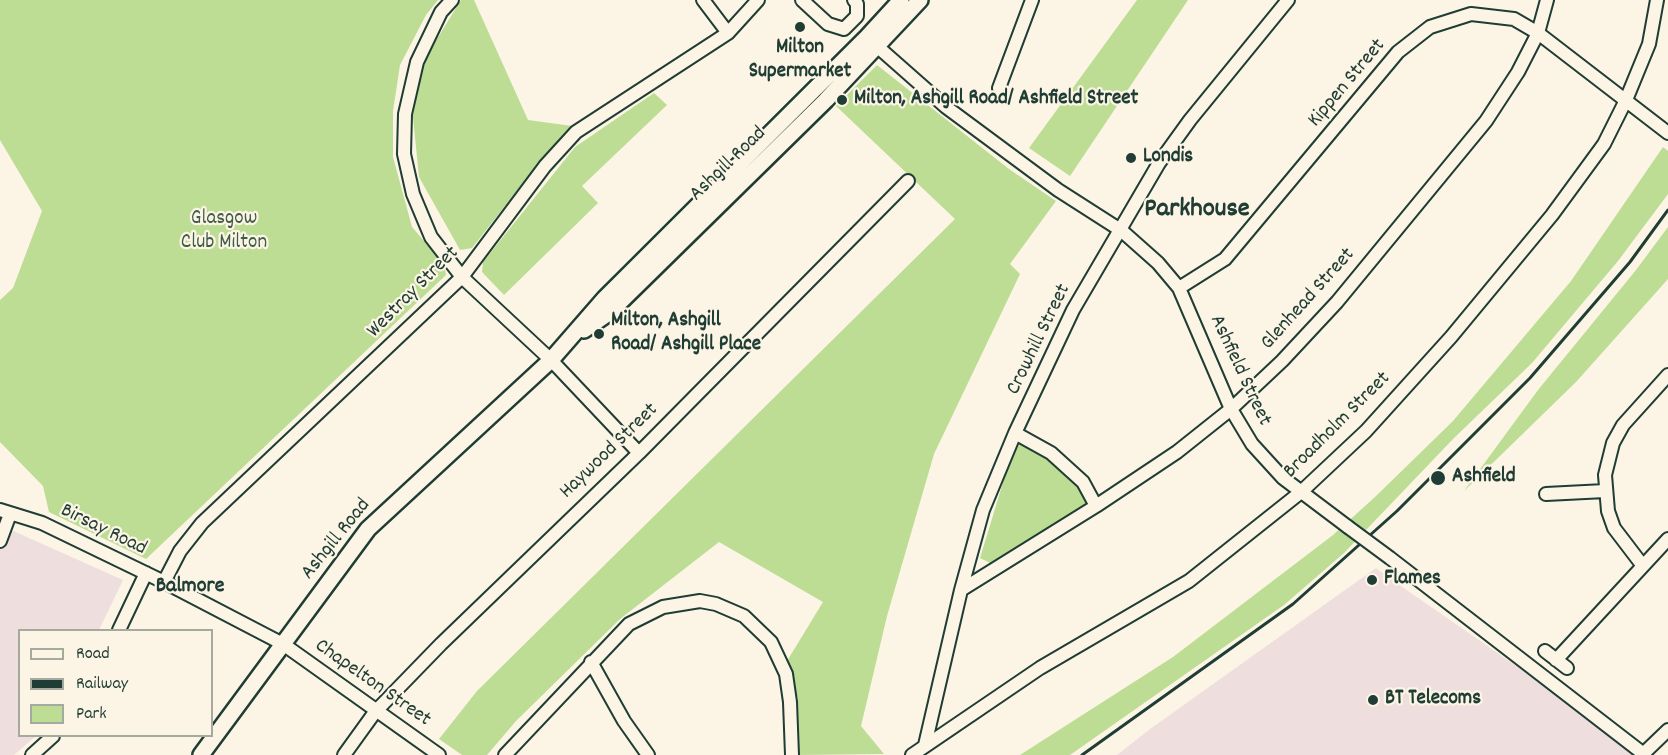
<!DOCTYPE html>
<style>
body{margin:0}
#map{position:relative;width:1668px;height:755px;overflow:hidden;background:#fcf5e5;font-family:Dekko,sans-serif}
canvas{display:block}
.legend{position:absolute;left:18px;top:629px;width:195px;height:108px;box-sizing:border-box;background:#fcf5e5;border:2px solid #a4ab9e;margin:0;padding:8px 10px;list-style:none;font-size:18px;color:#1f3d34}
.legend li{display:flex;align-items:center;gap:12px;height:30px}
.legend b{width:30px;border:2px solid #a4ab9e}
</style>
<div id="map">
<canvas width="1668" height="755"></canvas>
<ul class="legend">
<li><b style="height:8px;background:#fcf5e5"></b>Road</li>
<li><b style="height:8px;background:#1f3d34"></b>Railway</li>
<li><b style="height:16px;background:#bddc94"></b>Park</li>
</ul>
</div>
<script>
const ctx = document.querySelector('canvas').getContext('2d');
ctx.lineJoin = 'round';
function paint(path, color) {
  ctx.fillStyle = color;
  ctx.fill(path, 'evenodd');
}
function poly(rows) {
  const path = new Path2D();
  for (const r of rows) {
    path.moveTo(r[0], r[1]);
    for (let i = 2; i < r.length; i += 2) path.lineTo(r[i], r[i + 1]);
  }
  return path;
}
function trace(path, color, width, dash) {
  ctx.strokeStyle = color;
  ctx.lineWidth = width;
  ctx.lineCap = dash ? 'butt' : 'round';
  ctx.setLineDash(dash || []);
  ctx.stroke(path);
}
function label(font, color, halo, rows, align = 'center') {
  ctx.font = font + ' Dekko,sans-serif';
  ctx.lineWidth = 4.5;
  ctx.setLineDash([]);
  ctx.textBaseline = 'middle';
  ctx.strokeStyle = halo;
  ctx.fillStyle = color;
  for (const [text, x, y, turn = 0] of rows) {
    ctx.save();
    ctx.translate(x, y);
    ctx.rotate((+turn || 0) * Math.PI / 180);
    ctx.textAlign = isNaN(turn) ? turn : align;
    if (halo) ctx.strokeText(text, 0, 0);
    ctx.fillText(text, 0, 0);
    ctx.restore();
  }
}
const built = poly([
 [0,525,123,580,99,630,20,630,20,736,36,736,14,755,0,755],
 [1376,568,1385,575,1645,755,1117,755,1150,729]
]);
const green = poly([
 [0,0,438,0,426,15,400,65,393,111,393,157,412,227,444,264,446,275,146,559,49,512,43,486,0,442,0,300,13,288,42,211,0,140],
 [461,0,474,0,528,120,572,126,523,183,472,248,460,250,419,177,412,107,424,60],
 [1137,0,1188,0,1070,176,1029,148],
 [877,65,1009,169,1056,201,1010,264,1020,274,934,454,887,616,861,726,884,754,796,755,798,699,787,661,823,602,719,542,620,619,516,721,487,755,462,755,439,739,477,691,955,219,836,106],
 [654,93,667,105,582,186,598,203,504,295,482,272,483,262,575,147],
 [1663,147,1668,151,1668,194,1618,261,1532,363,1454,438,1344,553,1284,605,1070,755,1020,755,1173,657,1333,535,1375,497,1453,421,1571,281],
 [1668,227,1668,279,1576,382,1464,491,1538,390,1636,270],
 [1021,441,1048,454,1075,479,1090,501,992,564,980,558,1009,463]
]);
const minor = poly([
 [452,0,441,12,417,62,405,114,404,154,413,194,431,237,462,277,551,360,639,453],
 [703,0,728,33],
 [802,0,828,24,844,29,857,16,857,4,854,0],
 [870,40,946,107,1058,190,1122,231,1158,263,1179,288,1231,409,1252,444,1283,478,1348,527],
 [999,88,1032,0],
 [1179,288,1225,259,1398,52,1430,27,1471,14,1514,19,1538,33,1668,133],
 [1015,433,1051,453,1083,482,1096,506],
 [1546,494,1605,491],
 [0,510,42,523,164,582,283,644,439,755],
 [0,541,10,514],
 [1390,558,1645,755],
 [1643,566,1614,528,1608,511,1605,475,1613,443,1623,425,1668,375],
 [164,582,180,551,202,523,462,277,545,166,576,132,728,33,758,0],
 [961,590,1096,506,1177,452,1231,409,1282,361,1337,302,1486,121,1518,72,1538,33,1547,0],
 [119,630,146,573],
 [1545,651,1567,668],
 [1556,660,1668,539],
 [591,662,624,721,648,755],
 [925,745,961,590,983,510,1015,433,1073,310,1159,163,1190,120,1288,0],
 [1643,754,1668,730],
 [32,755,53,736],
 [344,755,375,712,441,644,639,453,908,181],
 [505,755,629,624,663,607,700,601,716,604,744,616,771,642,786,674,790,702,792,755],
 [912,755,1040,668,1189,581,1301,492,1366,431,1451,337,1552,215,1604,144,1626,100,1649,44,1657,0]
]);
const tertiary = poly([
 [584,330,610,312,826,100,920,0],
 [201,755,368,529,551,360,605,298,867,37,901,0]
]);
const rail = poly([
 [1082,755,1293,604,1397,511,1530,378,1630,262,1668,210]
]);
const minorBridge = poly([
 [1348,527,1390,558]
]);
const markers = [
 [800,27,6,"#1f3d34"],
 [842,100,6,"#1f3d34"],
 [1131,158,6,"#1f3d34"],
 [599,334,6,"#1f3d34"],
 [1438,478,8,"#1f3d34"],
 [1372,580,6,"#1f3d34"],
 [1373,700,6,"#1f3d34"]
];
const poiNames = [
 ["Milton",800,49,"center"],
 ["Supermarket",800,73,"center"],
 ["Milton, Ashgill Road/ Ashfield Street",854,100],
 ["Londis",1143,158],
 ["Milton, Ashgill",611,322],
 ["Road/ Ashgill Place",611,346],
 ["Ashfield",1452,478],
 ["Flames",1384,580],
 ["BT Telecoms",1385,700]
];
const streetNames = [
 ["Kippen Street",1348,84,-50],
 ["Ashgill Road",729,165,-44],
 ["Westray Street",414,293,-45],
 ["Glenhead Street",1309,300,-48],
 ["Crowhill Street",1040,340,-64],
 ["Ashfield Street",1239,371,65],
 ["Broadholm Street",1338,426,-45],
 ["Haywood Street",610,452,-44],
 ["Birsay Road",103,531,26],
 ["Ashgill Road",337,540,-51],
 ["Chapelton Street",372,684,35]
];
const parkNames = [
 ["Glasgow",224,220],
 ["Club Milton",224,244]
];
const neighbourhoodNames = [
 ["Balmore",190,588]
];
const districtNames = [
 ["Parkhouse",1197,211]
];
paint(built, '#efdede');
paint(green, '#bddc94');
trace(minor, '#1f3d34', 16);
trace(tertiary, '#1f3d34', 20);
trace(minor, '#fcf5e5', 12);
trace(tertiary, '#fcf5e5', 15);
trace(rail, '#1f3d34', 3);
trace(minorBridge, '#1f3d34', 16, []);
trace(minorBridge, '#fcf5e5', 12);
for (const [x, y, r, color] of markers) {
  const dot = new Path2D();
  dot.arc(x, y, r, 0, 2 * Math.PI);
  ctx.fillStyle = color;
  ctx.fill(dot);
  trace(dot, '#fcf5e5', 2);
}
label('bold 21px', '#1f3d34', '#fcf5e5', poiNames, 'left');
label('21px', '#1f3d34', '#fcf5e5', streetNames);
label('21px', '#3f5d47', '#fcf5e5', parkNames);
label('bold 22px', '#1f3d34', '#fcf5e5', neighbourhoodNames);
label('bold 27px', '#1f3d34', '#fcf5e5', districtNames);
</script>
